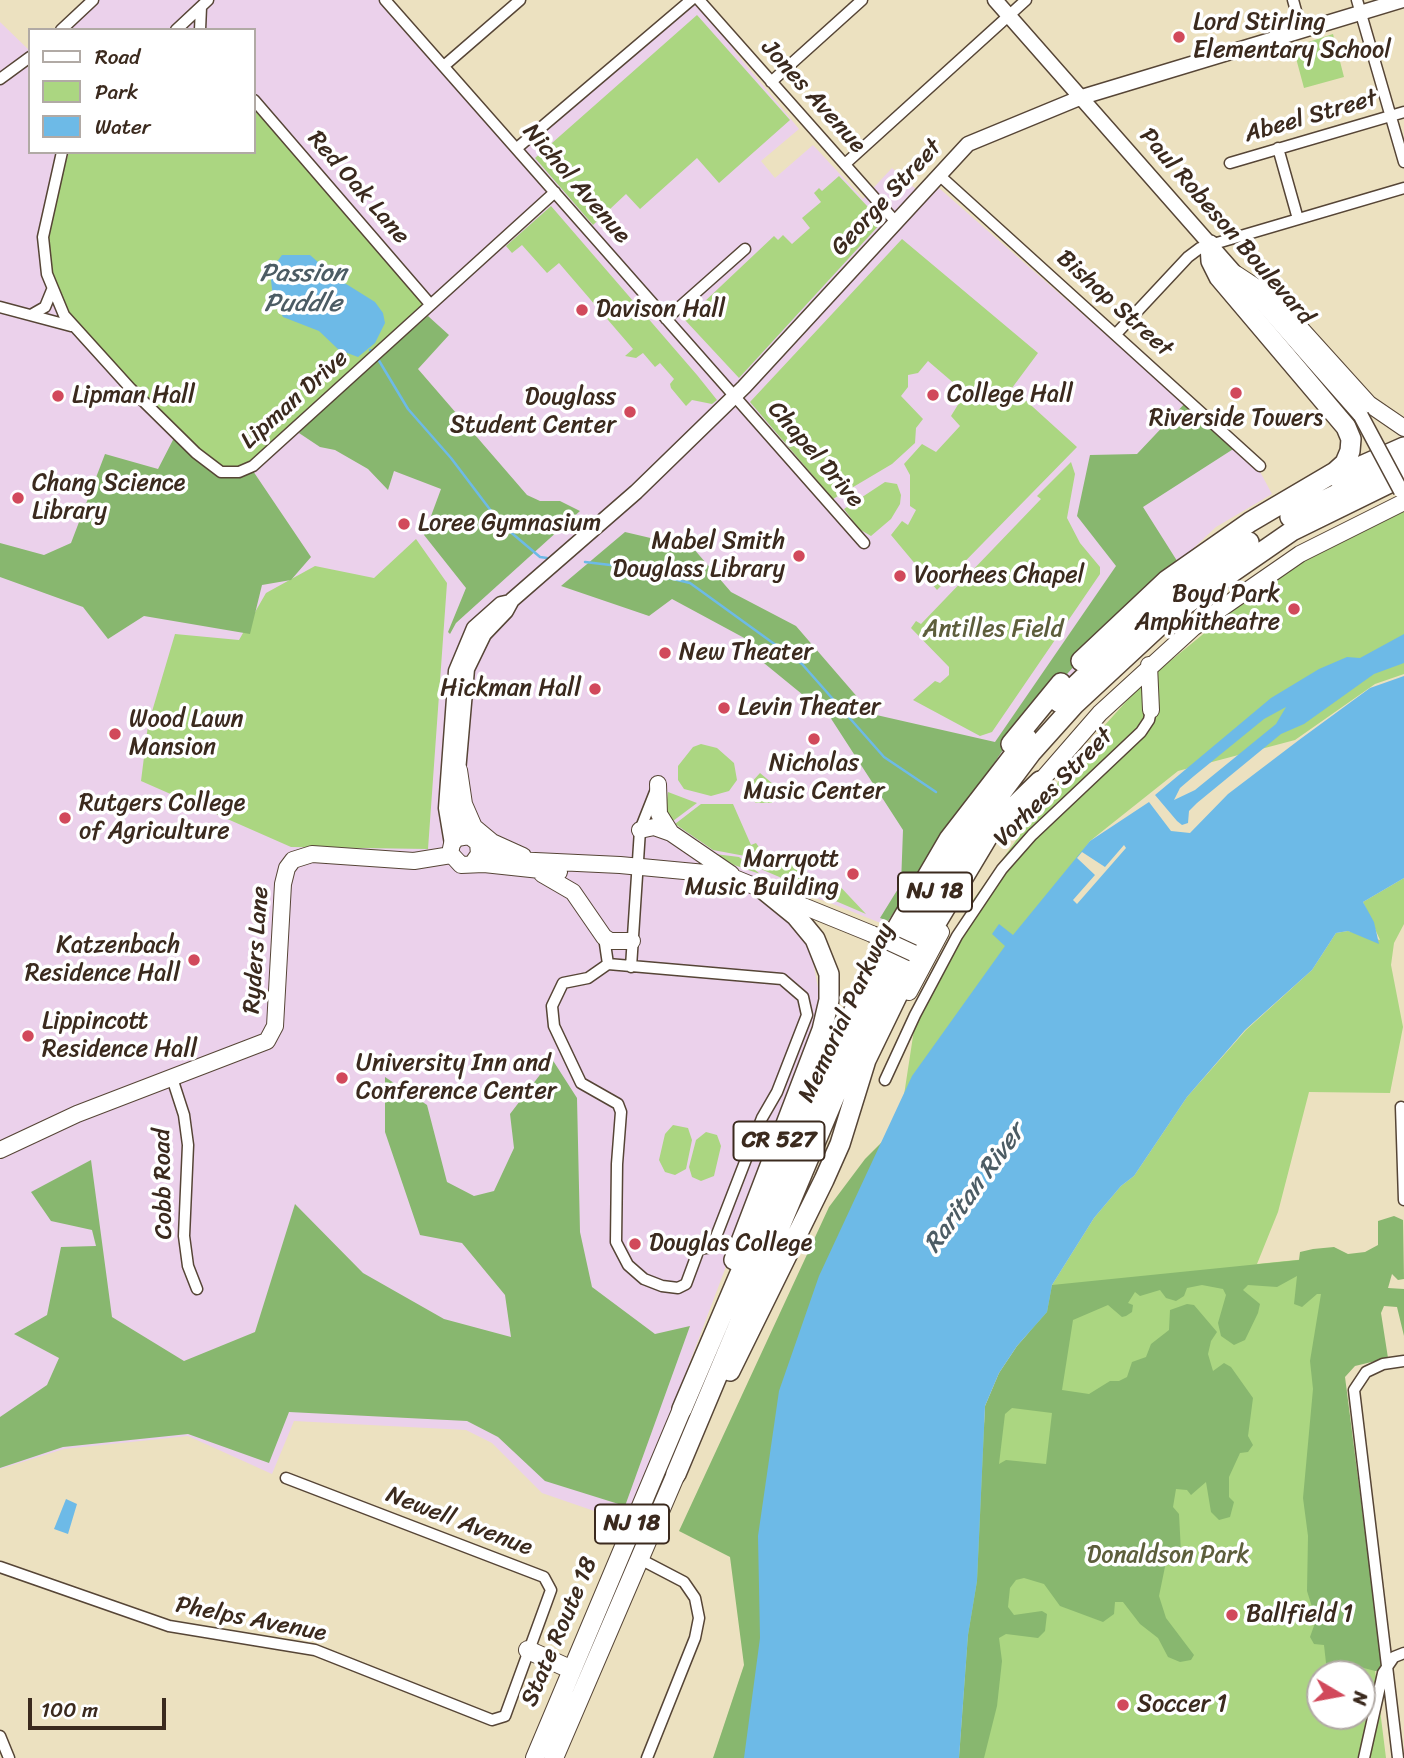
<!DOCTYPE html>
<style>
body{margin:0}
#map{position:relative;width:1404px;height:1758px;overflow:hidden;background:#ece1c0;font-family:Sriracha,sans-serif}
canvas{display:block}
.legend{position:absolute;left:28px;top:28px;width:228px;height:126px;box-sizing:border-box;background:#fff;border:2px solid #b1aaa5;margin:0;padding:9px 12px;list-style:none;font-size:21px;color:#3b2a1e}
.legend li{display:flex;align-items:center;gap:14px;height:35px}
.legend b{width:35px;border:2px solid #b1aaa5}
.north{position:absolute;left:1306px;top:1660px;width:70px;height:70px;box-sizing:border-box;background:#fff;border:2px solid #b1aaa5;border-radius:50%;rotate:100deg;font-size:19px;font-weight:700;line-height:28px;text-align:center;color:#3b2a1e}
.north::after{content:'';display:block;margin:auto;width:24px;height:32px;background:#d1495b;clip-path:polygon(50% 0,100% 100%,50% 72%,0 100%)}
.scale{position:absolute;left:28px;top:1698px;width:138px;height:32px;box-sizing:border-box;border:4px solid #3b2a1e;border-top:0;padding-left:9px;font-size:21px;line-height:24px;white-space:nowrap;color:#3b2a1e;-webkit-text-stroke:5px #fff;paint-order:stroke}
</style>
<div id="map">
<canvas width="1404" height="1758"></canvas>
<ul class="legend">
<li><b style="height:9px;background:#fff"></b>Road</li>
<li><b style="height:19px;background:#abd681"></b>Park</li>
<li><b style="height:19px;background:#6dbae7"></b>Water</li>
</ul>
<div class="north">N</div>
<div class="scale">100 m</div>
</div>
<script>
const ctx = document.querySelector('canvas').getContext('2d');
ctx.lineJoin = 'round';
function paint(path, color) {
  ctx.fillStyle = color;
  ctx.fill(path, 'evenodd');
}
function poly(rows) {
  const path = new Path2D();
  for (const r of rows) {
    path.moveTo(r[0], r[1]);
    for (let i = 2; i < r.length; i += 2) path.lineTo(r[i], r[i + 1]);
  }
  return path;
}
function trace(path, color, width, dash) {
  ctx.strokeStyle = color;
  ctx.lineWidth = width;
  ctx.lineCap = dash ? 'butt' : 'round';
  ctx.setLineDash(dash || []);
  ctx.stroke(path);
}
function label(font, color, halo, rows, align = 'center') {
  ctx.font = font + ' Sriracha,sans-serif';
  ctx.lineWidth = 7;
  ctx.setLineDash([]);
  ctx.textBaseline = 'middle';
  ctx.strokeStyle = halo;
  ctx.fillStyle = color;
  for (const [text, x, y, turn = 0] of rows) {
    ctx.save();
    ctx.translate(x, y);
    ctx.rotate((+turn || 0) * Math.PI / 180);
    ctx.textAlign = isNaN(turn) ? turn : align;
    if (halo) ctx.strokeText(text, 0, 0);
    ctx.fillText(text, 0, 0);
    ctx.restore();
  }
}
const built = poly([
 [93,0,385,0,517,148,692,0,705,6,736,53,799,129,761,161,775,178,813,145,863,199,892,168,927,199,939,188,1258,468,1272,494,1216,527,1131,607,1019,734,888,926,828,902,764,882,785,908,811,951,819,993,817,1026,629,1523,542,1493,492,1443,466,1430,294,1421,272,1474,188,1436,64,1449,0,1469,0,22,30,51,30,152,254,152,254,30,61,30]
]);
const green = poly([
 [697,15,790,120,719,183,697,158,640,209,626,194,593,225,535,158],
 [1333,34,1344,77,1304,88,1293,47],
 [254,102,429,306,428,316,251,468,212,469,57,308,39,244,69,152,254,152],
 [839,176,882,222,739,378,685,320,774,236,778,240,783,235,792,244,810,228,802,218,821,202,814,193,819,188,822,191],
 [551,206,697,375,717,400,712,404,692,400,686,406,671,388,670,384,674,379,660,363,655,367,643,353,636,358,625,356,633,349,559,263,547,273,522,245,512,253,506,246],
 [902,239,1038,353,1012,388,1077,447,937,590,891,535,902,521,908,525,916,510,910,506,910,475,904,464,922,444,936,452,960,426,951,416,959,403,956,385,928,361,918,373,908,375,908,387,901,396,923,419,916,428,915,443,892,464,833,499,750,402],
 [1071,462,1075,474,1067,518,1080,543,1100,567,1100,574,992,732,980,736,913,700,935,681,940,683,949,675,949,667,911,628,916,621,921,624,1041,499,1037,496],
 [885,482,897,484,901,495,900,504,891,519,871,536,859,529,844,509],
 [1404,509,1404,674,1375,684,1295,740,1178,771,1090,841,904,1095,919,997,970,904,1077,756,1141,685,1274,576],
 [416,539,447,583,428,849,291,847,141,781,148,725,175,634,239,640,266,593,315,566,374,578],
 [701,744,717,748,734,763,737,780,729,791,711,796,684,789,678,780,678,766,693,747],
 [760,773,780,790,772,797,772,803,756,803,751,798,750,784],
 [668,792,697,803,669,824,665,816],
 [701,804,733,804,751,845,756,843,763,853,779,862,806,859,803,867,818,886,833,879,866,914,763,870,745,856,713,850,675,824],
 [715,854,739,857,760,874,734,865],
 [1404,878,1404,924,1394,943,1391,965,1403,1027,1390,1093,1309,1092,1278,1212,1257,1264,1385,1251,1333,1333,1386,1758,959,1758,982,1428,1052,1285,1094,1218,1121,1186,1134,1176,1187,1097,1246,1030,1312,970,1336,933,1348,931,1380,940,1363,902],
 [1320,1674,1362,1674,1362,1716,1320,1716],
 [673,1125,688,1128,692,1140,686,1169,675,1175,665,1172,659,1160,665,1134],
 [706,1132,717,1135,721,1146,714,1176,701,1181,692,1177,689,1167,696,1140]
]);
const forest = poly([
 [428,316,449,335,418,369,527,495,540,501,560,501,580,511,456,623,450,634,448,632,466,588,424,535,441,489,394,471,388,490,368,469,335,450,320,447,299,433,317,411],
 [1188,400,1238,446,1143,507,1179,564,1129,605,1015,732,888,921,880,918,901,884,903,830,830,717,759,659,748,640,672,599,649,616,561,586,625,532,693,548,731,592,796,626,872,714,995,742,1116,566,1077,516,1090,455,1137,454],
 [175,436,212,469,251,468,311,557,291,580,262,585,250,634,144,616,108,639,83,607,0,577,0,543,44,555,71,543,105,454,158,469],
 [552,1059,577,1098,580,1232,592,1287,655,1334,690,1326,625,1506,545,1481,498,1437,467,1421,289,1412,269,1463,188,1434,63,1447,0,1468,0,1417,47,1385,59,1358,14,1334,47,1315,61,1247,96,1246,92,1230,51,1221,31,1192,91,1160,112,1317,184,1361,255,1332,295,1204,363,1273,444,1319,511,1337,505,1295,462,1243,420,1235,385,1132,385,1077,427,1105,447,1182,474,1196,494,1191,514,1148,510,1114],
 [887,1137,748,1758,713,1758,744,1665,730,1557,679,1531,829,1207,865,1159],
 [1394,1216,1403,1220,1404,1279,1398,1280,1392,1274,1388,1288,1404,1289,1404,1336,1397,1307,1384,1306,1381,1313,1388,1358,1355,1366,1345,1377,1383,1673,1360,1667,1334,1673,1326,1663,1324,1645,1314,1644,1310,1637,1316,1620,1307,1591,1308,1536,1303,1498,1313,1389,1310,1361,1321,1294,1317,1294,1302,1307,1294,1304,1297,1276,1277,1287,1248,1285,1243,1290,1260,1304,1258,1313,1245,1340,1234,1345,1221,1336,1218,1323,1226,1295,1223,1289,1202,1285,1187,1288,1184,1296,1176,1301,1166,1298,1160,1290,1140,1296,1135,1292,1128,1303,1133,1305,1132,1312,1126,1316,1122,1317,1108,1305,1073,1320,1062,1390,1089,1394,1110,1381,1119,1381,1127,1377,1132,1362,1146,1357,1151,1344,1169,1330,1170,1310,1187,1304,1194,1305,1217,1332,1211,1341,1208,1354,1213,1371,1224,1363,1231,1367,1253,1398,1248,1436,1253,1445,1248,1452,1240,1453,1229,1477,1229,1497,1234,1502,1230,1517,1219,1520,1211,1512,1206,1482,1191,1495,1187,1490,1176,1489,1173,1507,1179,1514,1181,1552,1180,1555,1167,1557,1159,1596,1166,1618,1194,1655,1191,1660,1180,1662,1168,1657,1158,1638,1140,1624,1123,1602,1115,1602,1114,1614,1103,1622,1060,1606,1044,1584,1024,1578,1016,1580,1010,1588,1008,1607,1014,1615,1042,1611,1047,1614,1045,1631,1038,1638,1006,1634,999,1638,1002,1661,997,1706,984,1758,959,1758,968,1635,977,1581,985,1406,999,1373,1017,1346,1047,1312,1052,1285,1299,1260,1300,1252,1313,1249,1334,1247,1348,1254,1365,1252,1378,1245,1378,1221],
 [1012,1408,1052,1413,1046,1464,1006,1460,999,1464,1005,1414]
]);
const water = poly([
 [282,255,310,255,335,277,375,302,383,313,385,323,375,343,358,357,339,350,319,331,283,317,273,298,270,271],
 [1404,634,1404,663,1374,674,1304,724,1281,734,1197,803,1189,811,1188,823,1182,825,1177,821,1155,795,1271,698,1319,669,1347,657,1360,658],
 [1286,707,1276,724,1195,790,1174,800,1180,788,1194,776,1264,719],
 [1404,676,1404,878,1363,902,1374,922,1379,944,1348,931,1336,933,1312,970,1245,1030,1187,1097,1134,1176,1121,1186,1094,1218,1052,1285,1047,1312,1017,1346,999,1373,985,1406,977,1581,968,1635,959,1758,744,1758,760,1638,758,1536,779,1391,819,1276,912,1076,1005,946,992,934,999,924,1013,935,1090,841,1149,802,1171,831,1190,833,1228,794,1299,740,1370,688],
 [66,1499,77,1504,68,1534,54,1529]
]);
const pier = poly([
 [1124,845,1126,848,1077,904,1073,900,1095,875,1077,858,1082,852,1105,867]
]);
const stream = poly([
 [370,350,371,351],
 [378,359,408,409,451,458,501,524,540,557,547,558],
 [585,562,619,566,690,583,802,664,884,757,936,792]
]);
const minor = poly([
 [385,0,864,543],
 [699,0,895,221],
 [1293,0,1301,29],
 [1357,0,1404,162],
 [61,30,93,0],
 [176,30,208,0],
 [200,30,201,7],
 [445,65,520,0],
 [0,79,30,57],
 [771,82,862,0],
 [254,100,430,304],
 [517,148,691,0],
 [1278,148,1298,219],
 [62,152,43,237,47,274,64,315,131,389,196,453,221,472,239,472,253,466,555,192],
 [1230,163,1404,112],
 [845,164,1026,0],
 [939,175,1260,466],
 [0,307,71,326],
 [31,315,45,307,52,290],
 [666,319,745,249],
 [1116,334,1188,257,1200,248,1404,188],
 [604,937,608,964],
 [608,964,782,979,803,997,807,1015,777,1092,762,1118,712,1247,699,1249,686,1284,678,1288,662,1286,644,1279,628,1265,616,1242,617,1164,621,1112,618,1104,581,1083,554,1026,552,1006,563,983,588,978,608,964],
 [631,967,640,830,657,787],
 [172,1078,184,1115,188,1145,184,1236,188,1266,197,1289],
 [885,1080,915,1015,957,936,1002,869,1032,835,1141,732,1149,720,1151,710],
 [1401,1107,1404,1200],
 [638,1558,684,1582,695,1598,699,1618,695,1638,647,1758],
 [0,1567,169,1626,315,1650,492,1720,505,1716,551,1590,544,1577,286,1478],
 [0,1736,9,1758],
 [1364,1758,1383,1673,1394,1657,1404,1653],
 [1398,1758,1354,1390,1366,1372,1383,1364,1404,1361]
]);
const tertiary = poly([
 [995,0,1361,416],
 [469,836,457,817,457,783,467,669,484,634,506,611,512,600,636,492,744,387,968,144,1082,97,1403,0],
 [452,844,446,808,456,671,474,628,501,604,510,602]
]);
const secondary = poly([
 [1236,274,1274,299,1369,404,1404,428],
 [1149,665,1151,710],
 [459,770,464,804,474,827,492,842,523,856],
 [658,784,659,814,671,833],
 [1033,790,1100,713,1193,628,1300,554,1404,502],
 [640,830,654,827,671,833,731,874],
 [478,843,494,856,514,860,620,865,727,875,872,934],
 [472,864,479,854,478,843,469,836,457,838,452,844,450,853,461,865,484,864,559,872],
 [542,874,573,892,604,937,610,941,632,941],
 [909,992,941,932],
 [0,1150,77,1114,267,1041,275,1026,283,884,287,868,293,860,312,854,414,861,451,855]
]);
const trunk = poly([
 [528,1650,570,1669],
 [535,1758,682,1409],
 [554,1758,676,1474]
]);
const motorway = poly([
 [1336,477,1404,447],
 [1290,517,1404,461],
 [1081,661,1167,580,1250,522,1335,472,1345,463,1350,451,1351,439,1346,427,1219,277,1211,261,1210,245],
 [1058,702,1148,616,1249,542],
 [1011,744,1061,683],
 [734,1260,822,1030,829,1000,829,974,815,939,796,916,764,890],
 [730,1371,824,1180,840,1144,866,1060,917,955,987,838,1001,819,1040,781],
 [682,1409,828,1067,873,969,949,839,1027,738],
 [676,1474,868,1017,910,934,992,805,1031,753,1075,704,1172,614,1292,531,1404,476]
]);
const tertiaryBridge = poly([
 [1361,416,1401,491]
]);
const secondaryBridge = poly([
 [872,934,913,953]
]);
const markers = [
 [1179,37,7,"#d1495b"],
 [582,310,7,"#d1495b"],
 [1236,393,7,"#d1495b"],
 [933,395,7,"#d1495b"],
 [58,396,7,"#d1495b"],
 [630,412,7,"#d1495b"],
 [18,498,7,"#d1495b"],
 [404,524,7,"#d1495b"],
 [799,556,7,"#d1495b"],
 [900,576,7,"#d1495b"],
 [1294,609,7,"#d1495b"],
 [665,653,7,"#d1495b"],
 [595,689,7,"#d1495b"],
 [724,708,7,"#d1495b"],
 [115,734,7,"#d1495b"],
 [814,739,7,"#d1495b"],
 [65,818,7,"#d1495b"],
 [853,874,7,"#d1495b"],
 [194,960,7,"#d1495b"],
 [28,1036,7,"#d1495b"],
 [342,1078,7,"#d1495b"],
 [635,1244,7,"#d1495b"],
 [1232,1615,7,"#d1495b"],
 [1123,1705,7,"#d1495b"]
];
const shields = [
 [935,892,74],
 [779,1141,91],
 [632,1524,74]
];
const shieldNames = [
 ["NJ 18",935,892],
 ["CR 527",779,1141],
 ["NJ 18",632,1524]
];
const poiNames = [
 ["Lord Stirling",1193,23],
 ["Elementary School",1193,51],
 ["Davison Hall",596,310],
 ["College Hall",947,395],
 ["Lipman Hall",72,396],
 ["Douglass",616,398,"right"],
 ["Student Center",616,426,"right"],
 ["Riverside Towers",1236,419,"center"],
 ["Chang Science",32,484],
 ["Library",32,512],
 ["Loree Gymnasium",418,524],
 ["Mabel Smith",785,542,"right"],
 ["Douglass Library",785,570,"right"],
 ["Voorhees Chapel",914,576],
 ["Boyd Park",1280,595,"right"],
 ["Amphitheatre",1280,623,"right"],
 ["New Theater",679,653],
 ["Hickman Hall",581,689,"right"],
 ["Levin Theater",738,708],
 ["Wood Lawn",129,720],
 ["Mansion",129,748],
 ["Nicholas",814,764,"center"],
 ["Music Center",814,792,"center"],
 ["Rutgers College",79,804],
 ["of Agriculture",79,832],
 ["Marryott",839,860,"right"],
 ["Music Building",839,888,"right"],
 ["Katzenbach",180,946,"right"],
 ["Residence Hall",180,974,"right"],
 ["Lippincott",42,1022],
 ["Residence Hall",42,1050],
 ["University Inn and",356,1064],
 ["Conference Center",356,1092],
 ["Douglas College",649,1244],
 ["Ballfield 1",1246,1615],
 ["Soccer 1",1137,1705]
];
const streetNames = [
 ["Jones Avenue",813,97,48],
 ["Abeel Street",1311,117,-16],
 ["Nichol Avenue",576,184,49],
 ["Red Oak Lane",358,188,49],
 ["George Street",887,198,-47],
 ["Paul Robeson Boulevard",1226,227,49],
 ["Bishop Street",1114,304,42],
 ["Lipman Drive",295,400,-42],
 ["Chapel Drive",815,455,49],
 ["Vorhees Street",1054,788,-45],
 ["Ryders Lane",257,950,-86],
 ["Memorial Parkway",847,1013,-65],
 ["Cobb Road",164,1184,-91],
 ["Newell Avenue",459,1522,21],
 ["Phelps Avenue",251,1620,11],
 ["State Route 18",560,1632,-67]
];
const parkNames = [
 ["Antilles Field",993,630],
 ["Donaldson Park",1168,1556]
];
const waterNames = [
 ["Passion",303,274],
 ["Puddle",303,304],
 ["Raritan River",975,1189,-54]
];
paint(built, '#ebd1eb');
paint(green, '#abd681');
paint(forest, '#88b76f');
paint(water, '#6dbae7');
paint(pier, '#ece1c0');
trace(stream, '#6dbae7', 2.5);
trace(minor, '#564536', 13);
trace(tertiary, '#564536', 17);
trace(secondary, '#564536', 18);
trace(trunk, '#564536', 20);
trace(motorway, '#564536', 22);
trace(minor, '#fff', 10);
trace(tertiary, '#fff', 14);
trace(secondary, '#fff', 16);
trace(trunk, '#fff', 18);
trace(motorway, '#fff', 19);
trace(tertiaryBridge, '#564536', 17, []);
trace(secondaryBridge, '#564536', 18, []);
trace(tertiaryBridge, '#fff', 14);
trace(secondaryBridge, '#fff', 16);
for (const [x, y, r, color] of markers) {
  const dot = new Path2D();
  dot.arc(x, y, r, 0, 2 * Math.PI);
  ctx.fillStyle = color;
  ctx.fill(dot);
  trace(dot, '#fff', 2.5);
}
for (const [x, y, w] of shields) {
  const box = new Path2D();
  box.roundRect(x - w / 2, y - 19.5, w, 39, 5);
  ctx.fillStyle = '#fff';
  ctx.fill(box);
  trace(box, '#3b2a1e', 2);
}
label('bold 23px', '#3b2a1e', null, shieldNames);
label('24px', '#3b2a1e', '#fff', poiNames, 'left');
label('24px', '#3b2a1e', '#fff', streetNames);
label('24px', '#5d5e3c', '#fff', parkNames);
label('italic 26px', '#4c5c64', '#fff', waterNames);
</script>
